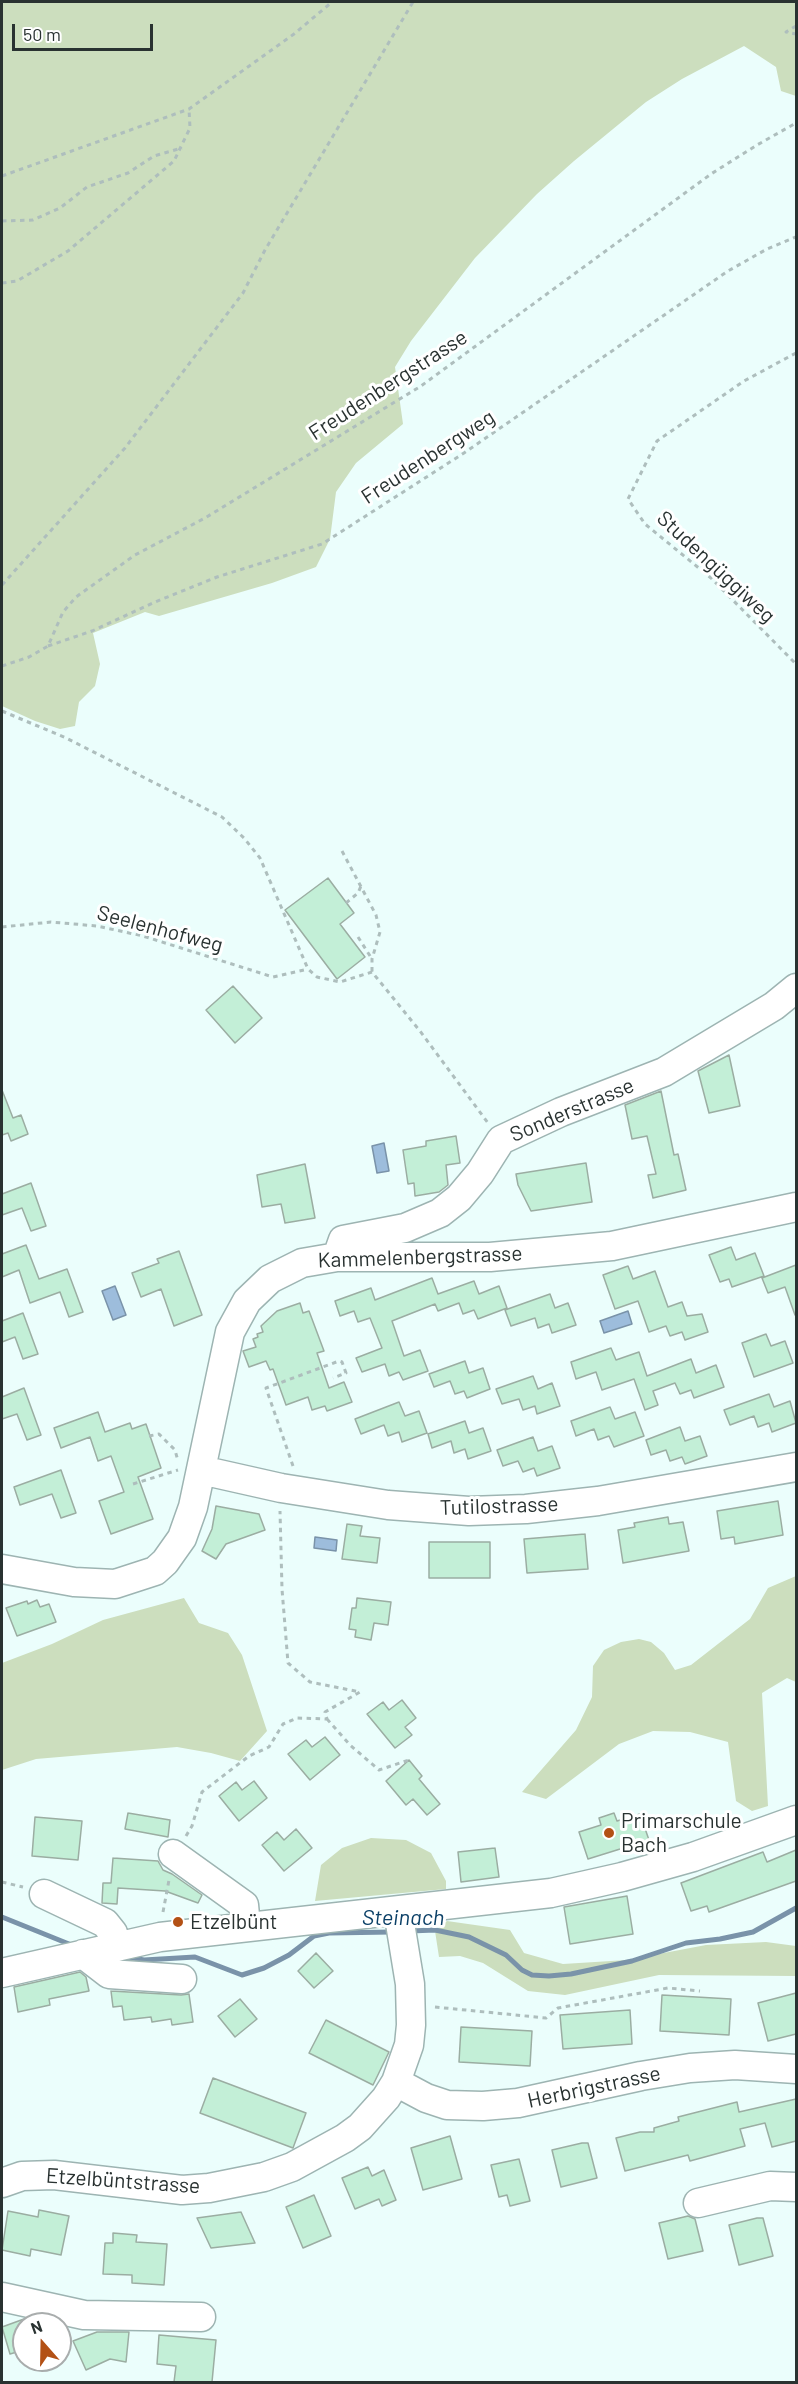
<!DOCTYPE html>
<meta charset="utf-8">
<style>
body{margin:0}
#map{position:relative;width:798px;height:2384px;overflow:hidden;background:#ebfefc;font-family:Barlow,sans-serif}
canvas{display:block}
.frame{position:absolute;inset:0;border:3px solid #293231;pointer-events:none}
.north{position:absolute;left:12px;top:2312px;width:60px;height:60px;box-sizing:border-box;background:#fff;border:2px solid #a9adad;border-radius:50%;rotate:340deg;font-size:16px;font-weight:700;line-height:24px;text-align:center;color:#293231}
.north::after{content:'';display:block;margin:auto;width:21px;height:27px;background:#b35115;clip-path:polygon(50% 0,100% 100%,50% 72%,0 100%)}
.scale{position:absolute;left:12px;top:24px;width:141px;height:27px;box-sizing:border-box;border:3px solid #293231;border-top:0;padding-left:8px;font-size:18px;line-height:21px;white-space:nowrap;color:#293231;-webkit-text-stroke:4px #fff;paint-order:stroke}
</style>
<div id="map">
<canvas width="798" height="2384"></canvas>
<div class="frame"></div>
<div class="north">N</div>
<div class="scale">50 m</div>
</div>
<script>
const ctx = document.querySelector('canvas').getContext('2d');
ctx.lineJoin = 'round';
function paint(path, color) {
  ctx.fillStyle = color;
  ctx.fill(path, 'evenodd');
}
function poly(rows) {
  const path = new Path2D();
  for (const r of rows) {
    path.moveTo(r[0], r[1]);
    for (let i = 2; i < r.length; i += 2) path.lineTo(r[i], r[i + 1]);
  }
  return path;
}
function trace(path, color, width, dash) {
  ctx.strokeStyle = color;
  ctx.lineWidth = width;
  ctx.lineCap = dash ? 'butt' : 'round';
  ctx.setLineDash(dash || []);
  ctx.stroke(path);
}
function label(font, color, halo, rows, align = 'center') {
  ctx.font = font + ' Barlow,sans-serif';
  ctx.lineWidth = 6;
  ctx.setLineDash([]);
  ctx.textBaseline = 'middle';
  ctx.strokeStyle = halo;
  ctx.fillStyle = color;
  for (const [text, x, y, turn = 0] of rows) {
    ctx.save();
    ctx.translate(x, y);
    ctx.rotate((+turn || 0) * Math.PI / 180);
    ctx.textAlign = isNaN(turn) ? turn : align;
    if (halo) ctx.strokeText(text, 0, 0);
    ctx.fillText(text, 0, 0);
    ctx.restore();
  }
}
const green = poly([
 [2,2,796,2,796,96,781,91,776,67,744,46,682,79,646,102,574,161,537,194,475,258,411,341,395,367,403,424,356,463,336,492,330,539,316,567,272,583,159,616,145,612,93,633,100,664,95,686,79,702,75,726,60,729,35,721,2,706],
 [796,1576,796,1682,787,1678,762,1693,768,1806,752,1811,736,1801,728,1742,690,1732,653,1731,619,1744,546,1799,522,1792,576,1730,592,1697,593,1666,604,1650,621,1642,639,1639,651,1642,664,1653,675,1670,691,1665,750,1619,768,1588],
 [184,1598,199,1623,228,1633,242,1655,267,1731,240,1761,211,1753,177,1747,36,1759,2,1770,2,1663,52,1644,103,1620],
 [371,1838,406,1840,431,1853,446,1881,446,1889,315,1901,321,1865,342,1848],
 [447,1921,510,1930,524,1953,563,1964,627,1960,706,1945,766,1942,796,1946,796,1976,659,1975,565,1995,528,1991,483,1963,460,1956,439,1957,435,1931]
]);
const water = poly([
 [384,1143,389,1171,377,1173,372,1146,384,1143],
 [115,1286,126,1315,113,1320,102,1291,115,1286],
 [628,1311,632,1324,604,1333,600,1321,628,1311],
 [315,1537,337,1540,336,1551,314,1548,315,1537]
]);
const stream = poly([
 [2,1917,69,1944],
 [410,1931,435,1930,469,1937,506,1955,522,1970,532,1975,549,1976,571,1974,632,1961,686,1943,720,1939,753,1932,796,1908],
 [128,1957,144,1960,195,1957,242,1975,264,1968,289,1955,314,1936,329,1933,392,1932]
]);
const building = poly([
 [328,878,354,913,340,924,365,957,337,979,285,910,328,878],
 [233,986,262,1018,235,1043,206,1010,233,986],
 [729,1055,740,1106,709,1113,698,1071,729,1055],
 [2,1090,13,1118,21,1115,28,1134,11,1141,8,1133,2,1135,2,1090],
 [661,1091,674,1155,678,1154,686,1190,653,1198,648,1175,656,1174,647,1136,632,1139,625,1105,661,1091],
 [456,1136,460,1163,446,1165,448,1185,439,1192,415,1196,414,1183,408,1184,403,1150,426,1146,426,1141,456,1136],
 [586,1163,592,1202,531,1211,518,1185,516,1174,586,1163],
 [305,1164,315,1218,285,1223,281,1204,262,1207,257,1175,305,1164],
 [31,1183,46,1226,31,1231,22,1208,2,1215,2,1194,31,1183],
 [26,1245,39,1279,67,1269,83,1312,69,1317,60,1292,30,1303,19,1270,2,1277,2,1254,26,1245],
 [731,1247,736,1260,755,1253,764,1276,732,1287,729,1279,720,1282,709,1255,731,1247],
 [179,1251,202,1315,174,1326,161,1289,141,1297,132,1273,159,1263,157,1259,179,1251],
 [796,1265,796,1314,795,1315,785,1287,768,1293,762,1278,796,1265],
 [628,1266,633,1279,655,1271,668,1307,682,1302,687,1316,702,1314,708,1332,685,1340,682,1332,670,1336,666,1326,649,1332,638,1301,615,1309,603,1275,628,1266],
 [432,1278,438,1294,474,1281,479,1294,499,1286,507,1308,478,1319,474,1310,463,1314,459,1303,438,1311,435,1304,392,1321,404,1356,420,1350,428,1371,403,1380,399,1372,389,1376,385,1364,362,1372,356,1358,382,1348,370,1318,358,1322,354,1311,340,1316,335,1301,371,1288,375,1300,432,1278],
 [550,1294,555,1308,568,1303,576,1325,552,1333,549,1324,538,1328,535,1318,511,1326,505,1310,550,1294],
 [300,1303,303,1313,309,1311,324,1351,317,1353,329,1388,344,1382,352,1402,327,1411,325,1406,312,1410,308,1397,286,1405,273,1369,270,1370,266,1361,249,1367,243,1351,256,1347,253,1339,258,1337,257,1334,263,1332,261,1326,277,1311,300,1303],
 [23,1313,38,1354,23,1359,15,1337,2,1342,2,1321,23,1313],
 [766,1334,771,1346,785,1341,793,1363,754,1377,742,1343,766,1334],
 [611,1348,616,1360,639,1352,647,1376,691,1359,696,1373,716,1365,724,1387,694,1398,691,1390,680,1394,675,1383,653,1391,658,1405,645,1410,634,1379,602,1390,596,1372,576,1379,571,1362,611,1348],
 [465,1361,469,1373,483,1368,490,1389,467,1398,464,1391,455,1394,450,1381,434,1387,429,1374,465,1361],
 [533,1376,538,1389,552,1383,560,1406,537,1414,535,1406,523,1410,519,1399,502,1404,496,1389,533,1376],
 [24,1388,41,1435,27,1440,17,1414,2,1419,2,1397,24,1388],
 [769,1394,774,1407,790,1401,796,1423,772,1432,769,1423,758,1427,754,1416,730,1425,724,1410,769,1394],
 [399,1402,405,1416,419,1411,427,1433,402,1442,399,1432,388,1436,384,1425,361,1434,355,1419,399,1402],
 [610,1407,615,1419,635,1412,644,1436,614,1447,609,1436,598,1440,594,1429,576,1436,571,1421,610,1407],
 [98,1412,105,1432,130,1423,132,1429,146,1424,161,1468,138,1477,153,1519,111,1534,99,1501,124,1492,111,1456,98,1461,90,1437,61,1448,54,1428,98,1412],
 [465,1421,469,1433,483,1428,491,1451,468,1459,465,1449,454,1453,451,1441,432,1448,428,1434,465,1421],
 [680,1427,685,1441,700,1436,707,1456,685,1464,682,1457,670,1461,666,1450,651,1455,646,1440,680,1427],
 [533,1437,538,1451,552,1446,560,1468,537,1476,534,1468,523,1472,518,1461,503,1466,497,1450,533,1437],
 [61,1470,76,1513,61,1518,52,1494,20,1505,14,1487,61,1470],
 [778,1501,783,1535,735,1544,734,1537,721,1539,717,1511,778,1501],
 [216,1506,259,1514,265,1530,226,1544,216,1559,202,1551,212,1529,216,1506],
 [668,1517,669,1524,683,1522,689,1551,623,1563,618,1530,635,1527,634,1523,668,1517],
 [347,1524,362,1526,360,1536,380,1538,377,1563,342,1559,347,1524],
 [585,1534,588,1569,527,1573,524,1539,585,1534],
 [429,1542,490,1542,490,1578,429,1578,429,1542],
 [357,1598,391,1602,388,1625,374,1623,371,1640,355,1637,356,1630,349,1629,352,1608,356,1608,357,1598],
 [37,1600,40,1607,49,1604,56,1622,17,1636,6,1608,27,1601,28,1604,37,1600],
 [402,1700,416,1718,405,1727,412,1735,395,1748,367,1714,383,1702,389,1710,402,1700],
 [325,1737,340,1755,310,1780,288,1754,306,1740,312,1747,325,1737],
 [409,1760,422,1776,419,1779,440,1804,427,1815,413,1799,406,1805,386,1781,409,1760],
 [254,1781,267,1798,239,1821,219,1796,236,1782,242,1790,254,1781],
 [128,1813,170,1820,168,1837,125,1829,128,1813],
 [614,1813,617,1821,640,1814,649,1840,588,1859,579,1832,601,1825,599,1818,614,1813],
 [35,1817,82,1821,78,1860,32,1856,35,1817],
 [296,1829,312,1848,284,1871,262,1845,277,1832,284,1840,296,1829],
 [495,1848,499,1877,461,1882,458,1852,495,1848],
 [796,1850,796,1881,709,1912,707,1906,691,1911,681,1883,763,1852,767,1862,796,1850],
 [113,1858,158,1861,163,1870,172,1874,202,1895,198,1903,165,1891,118,1888,117,1904,102,1903,103,1883,111,1883,113,1858],
 [627,1896,633,1934,570,1944,564,1907,627,1896],
 [316,1953,333,1971,314,1988,298,1971,316,1953],
 [80,1972,86,1977,89,1991,49,1999,50,2005,18,2012,14,1987,80,1972],
 [111,1991,181,1995,189,1994,193,2022,172,2025,171,2019,152,2022,151,2017,124,2020,122,2006,113,2007,111,1991],
 [796,1993,796,2034,768,2041,758,2003,796,1993],
 [662,1995,731,1999,729,2035,660,2031,662,1995],
 [240,1999,257,2019,235,2037,218,2016,240,1999],
 [630,2010,632,2044,563,2049,560,2015,630,2010],
 [326,2020,389,2052,373,2085,309,2053,326,2020],
 [461,2027,532,2031,530,2066,459,2062,461,2027],
 [213,2078,306,2113,293,2148,200,2113,213,2078],
 [796,2099,796,2141,772,2147,765,2123,740,2129,745,2146,690,2161,688,2155,625,2171,616,2138,640,2132,654,2132,654,2128,679,2121,678,2117,737,2102,739,2112,796,2099],
 [450,2136,462,2179,423,2190,411,2148,450,2136],
 [582,2143,588,2143,597,2178,561,2187,552,2150,582,2143],
 [519,2159,530,2201,510,2206,507,2195,499,2197,491,2165,519,2159],
 [368,2167,372,2176,384,2170,396,2200,382,2206,379,2199,355,2209,342,2178,368,2167],
 [314,2195,331,2236,303,2248,286,2207,314,2195],
 [39,2210,69,2216,61,2255,31,2249,30,2256,2,2250,8,2211,38,2217,39,2210],
 [241,2212,255,2243,211,2248,197,2218,241,2212],
 [688,2216,695,2219,703,2251,668,2259,659,2223,688,2216],
 [757,2218,763,2218,773,2256,739,2265,729,2225,757,2218],
 [113,2233,137,2235,136,2242,167,2244,164,2285,132,2283,132,2275,103,2274,105,2243,113,2243,113,2233],
 [24,2319,24,2350,10,2354,2,2327,24,2319],
 [97,2332,129,2332,126,2362,110,2359,86,2370,73,2341,97,2332],
 [159,2335,216,2340,212,2382,174,2382,176,2366,157,2364,159,2335]
]);
const path = poly([
 [796,26,786,32,796,34],
 [2,176,189,109,294,34,332,2],
 [2,221,33,220,60,208,87,187,128,173,154,156,182,148],
 [2,283,17,281,68,251,174,161,190,128,189,109],
 [796,353,744,381,657,441,628,499,645,524,711,578,796,664],
 [2,585,125,448,243,293,265,250,413,2],
 [48,646,92,631,155,602,217,577,322,544,464,453,728,271,767,249,796,237],
 [2,666,29,657,48,646,63,612,76,597,135,555,205,518,421,386,711,174,757,145,796,123],
 [2,711,66,738,222,817,244,838,260,858,308,969,317,977,340,982,372,972,420,1031,488,1123],
 [342,851,376,915,380,932,372,959,372,972],
 [346,903,358,893,361,886],
 [2,927,51,922,97,926,143,936,273,977,308,969],
 [358,937,372,959],
 [149,1436,159,1434,175,1450,178,1461],
 [293,1466,266,1388,339,1361,342,1362,346,1373,333,1378],
 [133,1484,178,1470],
 [327,1719,350,1745,379,1770,412,1759],
 [186,1836,192,1826,202,1792,249,1756,269,1747,283,1724,297,1718,327,1719,325,1712,360,1692,310,1682,288,1663,282,1589,280,1511],
 [2,1882,23,1887],
 [163,1912,169,1880],
 [435,2007,546,2018,558,2008,668,1988,700,1991]
]);
const minor = poly([
 [337,1257,343,1240,405,1228,440,1213,459,1198,480,1173,501,1140,561,1112,664,1072,774,1006,796,988],
 [201,1470,281,1488,388,1505,469,1511,526,1509,598,1501,796,1467],
 [2,1569,74,1582,115,1584,155,1571,165,1562,182,1538,193,1507,230,1332,247,1301,270,1279,302,1263,337,1257,490,1257,612,1246,796,1207],
 [173,1854,244,1905,246,1926],
 [44,1894,105,1923,113,1933,116,1946],
 [83,1954,109,1974,182,1979],
 [2,1973,160,1937,551,1893,622,1877,693,1857,796,1820],
 [396,2082,426,2098,447,2105,483,2106,518,2103,641,2076,690,2068,735,2065,796,2069],
 [2,2183,22,2176,54,2175,182,2190,209,2188,264,2177,292,2167,345,2138,360,2127,386,2098,396,2082,409,2045,411,2025,410,1984,398,1911],
 [698,2203,770,2186,796,2187],
 [2,2297,84,2315,201,2317]
]);
const markers = [
 [609,1833,6,"#b35115"],
 [178,1922,6,"#b35115"]
];
const streetNames = [
 ["Freudenbergstrasse",388,385,-33],
 ["Freudenbergweg",428,457,-33],
 ["Studengüggiweg",716,567,43],
 ["Seelenhofweg",160,929,15],
 ["Sonderstrasse",572,1110,-23],
 ["Kammelenbergstrasse",420,1257,-2],
 ["Tutilostrasse",499,1506,-2],
 ["Herbrigstrasse",594,2087,-12],
 ["Etzelbüntstrasse",123,2181,4]
];
const poiNames = [
 ["Primarschule",621,1821],
 ["Bach",621,1845],
 ["Etzelbünt",190,1922]
];
const waterNames = [
 ["Steinach",403,1918]
];
paint(green, '#ccdebe');
paint(water, '#9dbddc');
trace(water, '#7a93a9', 1.5);
trace(stream, '#7a93a9', 5);
paint(building, '#c3efd7');
trace(building, '#9bada2', 1.5);
trace(minor, '#9db4b2', 31);
trace(path, '#aebebd', 3, [4.5, 4.5]);
trace(minor, '#fff', 28);
for (const [x, y, r, color] of markers) {
  const dot = new Path2D();
  dot.arc(x, y, r, 0, 2 * Math.PI);
  ctx.fillStyle = color;
  ctx.fill(dot);
  trace(dot, '#fff', 2);
}
label('21px', '#293231', '#fff', streetNames);
label('21px', '#293231', '#fff', poiNames, 'left');
label('italic 22px', '#0b4067', '#fff', waterNames);
</script>
